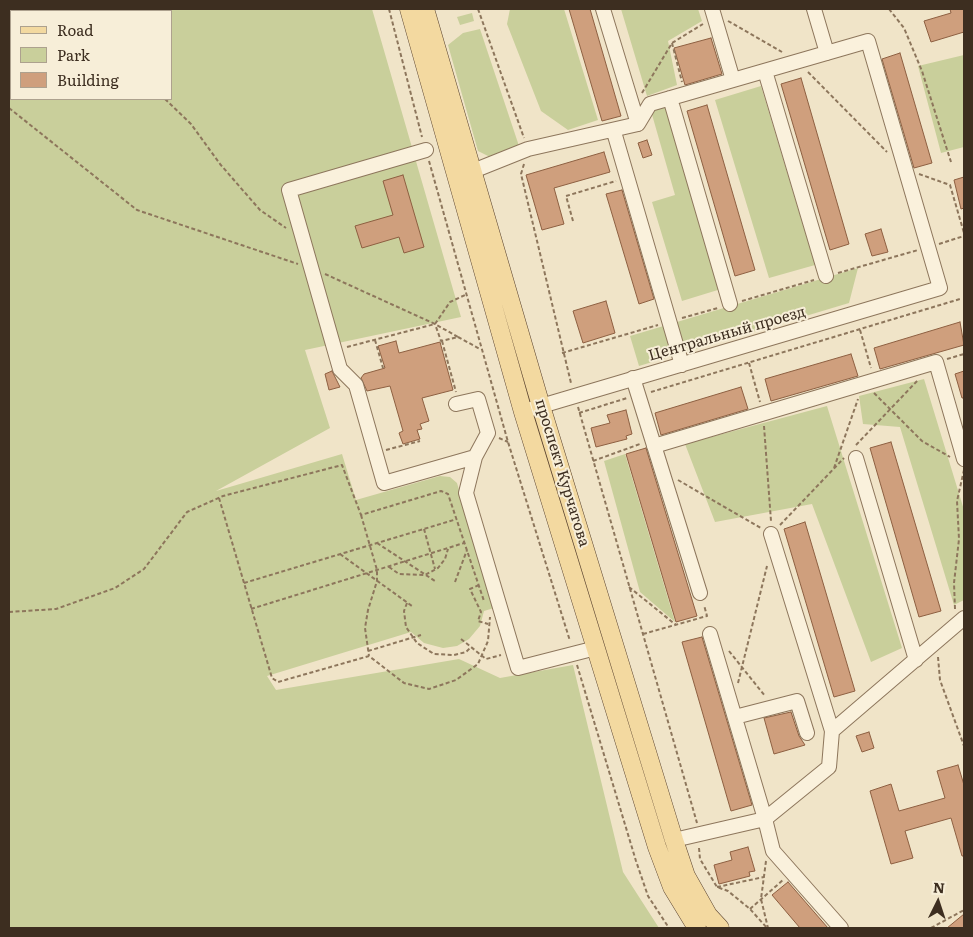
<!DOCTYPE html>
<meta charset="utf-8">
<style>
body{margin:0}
#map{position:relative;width:973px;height:937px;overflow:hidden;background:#f0e4c8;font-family:Literata,serif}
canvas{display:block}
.frame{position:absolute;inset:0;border:10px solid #3d2e20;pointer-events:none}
.legend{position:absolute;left:10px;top:10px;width:162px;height:90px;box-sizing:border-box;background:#f7eed8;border:1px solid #ada18e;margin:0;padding:6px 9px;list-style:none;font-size:15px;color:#3d2e20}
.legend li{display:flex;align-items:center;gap:10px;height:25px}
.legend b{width:25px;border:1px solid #ada18e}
.north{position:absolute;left:913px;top:877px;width:50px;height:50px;-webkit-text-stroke:4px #f7eed8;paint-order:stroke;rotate:4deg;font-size:14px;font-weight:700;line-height:20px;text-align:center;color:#3d2e20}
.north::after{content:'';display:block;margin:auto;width:18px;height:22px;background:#3d2e20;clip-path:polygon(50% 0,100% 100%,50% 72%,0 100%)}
</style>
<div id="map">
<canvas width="973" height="937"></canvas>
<div class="frame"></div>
<ul class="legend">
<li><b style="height:6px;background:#f3d9a0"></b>Road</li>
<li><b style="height:14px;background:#c9cf9b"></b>Park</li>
<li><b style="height:14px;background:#cf9f7d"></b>Building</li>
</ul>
<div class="north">N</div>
</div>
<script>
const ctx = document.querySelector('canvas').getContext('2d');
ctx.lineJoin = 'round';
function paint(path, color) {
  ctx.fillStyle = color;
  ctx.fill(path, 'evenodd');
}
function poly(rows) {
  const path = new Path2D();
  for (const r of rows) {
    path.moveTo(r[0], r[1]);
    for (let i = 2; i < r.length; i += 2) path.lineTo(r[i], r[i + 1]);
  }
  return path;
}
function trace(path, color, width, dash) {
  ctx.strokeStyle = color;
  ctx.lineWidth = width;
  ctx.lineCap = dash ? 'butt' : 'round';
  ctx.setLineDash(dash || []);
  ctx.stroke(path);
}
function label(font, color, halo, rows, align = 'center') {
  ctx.font = font + ' Literata,serif';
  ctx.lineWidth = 4;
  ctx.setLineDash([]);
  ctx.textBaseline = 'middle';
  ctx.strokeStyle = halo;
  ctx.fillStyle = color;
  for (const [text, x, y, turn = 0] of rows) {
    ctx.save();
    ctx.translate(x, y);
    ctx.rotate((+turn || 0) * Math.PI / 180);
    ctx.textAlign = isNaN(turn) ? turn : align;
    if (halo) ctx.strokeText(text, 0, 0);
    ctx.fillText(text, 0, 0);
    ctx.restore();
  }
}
const green = poly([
 [9,9,372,9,461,317,305,350,330,428,216,491,342,454,356,500,440,476,450,477,457,483,494,608,484,611,480,626,469,639,457,646,443,648,424,643,411,632,267,676,276,690,459,659,500,678,573,665,623,872,659,928,9,928],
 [11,11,171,11,171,99,11,99],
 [510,9,564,9,598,120,568,130,541,111,507,24],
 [621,9,698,9,702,21,668,41,677,85,647,96],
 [472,13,474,21,460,25,457,17],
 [480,29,520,149,490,157,478,151,448,45,463,33],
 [964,55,964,147,941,153,918,66],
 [761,86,815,265,769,278,715,100],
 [668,106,721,289,682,301,652,202,675,195,651,111],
 [858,268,849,303,639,366,630,336],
 [924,379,964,510,964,600,954,605,900,427,863,424,859,396],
 [827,406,902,648,871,662,812,504,715,522,685,444],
 [625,454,675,622,640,592,604,461]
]);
const building = poly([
 [569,9,590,9,621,116,602,121,569,9],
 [950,9,964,9,964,32,931,42,924,21,951,13,950,9],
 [711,38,722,74,685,85,674,48,711,38],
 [900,53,932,163,914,168,882,59,900,53],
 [801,78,849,244,830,250,781,84,801,78],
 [707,105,755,270,735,276,687,111,707,105],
 [647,140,652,155,643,158,638,143,647,140],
 [604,152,610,172,554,188,564,224,542,230,526,175,604,152],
 [403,175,424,247,404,253,399,237,362,248,355,226,393,215,383,181,403,175],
 [964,177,964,208,961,209,954,180,964,177],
 [622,190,654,299,639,304,606,194,622,190],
 [881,229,888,252,872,256,865,234,881,229],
 [606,301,615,333,583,343,573,311,606,301],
 [960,322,964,345,880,369,874,348,960,322],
 [396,341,399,353,440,342,453,390,422,398,429,421,420,424,422,429,417,430,420,439,403,444,399,433,403,431,390,386,367,391,361,378,364,374,385,368,378,346,396,341],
 [851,354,858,376,771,401,765,379,851,354],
 [332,371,340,387,329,390,325,374,332,371],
 [964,371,964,398,962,398,955,374,964,371],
 [741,387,748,409,661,435,655,413,741,387],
 [626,410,632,434,626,436,627,439,596,447,591,428,610,423,607,415,626,410],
 [891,442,941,611,919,617,870,448,891,442],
 [646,448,697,616,676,622,626,454,646,448],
 [805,522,855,691,834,697,784,529,805,522],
 [702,637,752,805,731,811,682,642,702,637],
 [791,712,799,736,805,745,774,754,764,718,791,712],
 [869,732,874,748,862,752,856,736,869,732],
 [958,765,964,785,964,856,962,856,951,818,905,831,913,858,891,864,870,791,891,784,899,811,945,798,937,771,958,765],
 [748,847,755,871,749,872,750,876,719,884,714,865,732,860,730,852,748,847],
 [788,882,828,928,800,928,772,895,788,882],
 [964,914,964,928,947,928,964,914]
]);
const path = poly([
 [81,9,84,11],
 [389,9,422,137],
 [478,9,524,138],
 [889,9,904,28,922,71,951,162],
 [728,21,782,52],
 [672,43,682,82],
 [808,72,887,152],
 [642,93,672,43,703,24],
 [165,99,191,124,220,164,260,210,286,228],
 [9,108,137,210,298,264],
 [429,161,508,442,570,641],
 [524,164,521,174,571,383],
 [919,174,950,185,964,233],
 [573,221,566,196,616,181],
 [939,244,964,236],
 [838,273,918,250],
 [325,274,435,324,458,337,441,341,435,324],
 [742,301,814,280],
 [682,318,718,308],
 [860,330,871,368],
 [458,337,480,349],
 [375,340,383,368],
 [442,341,456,392],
 [347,347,435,324,450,302,465,295],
 [562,353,658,325],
 [947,359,964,354],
 [749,363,760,402],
 [651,392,960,299],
 [874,393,922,441,950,457],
 [578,407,697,823],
 [579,413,627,398],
 [764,426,771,521],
 [499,438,508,442],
 [856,445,918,380],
 [386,450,420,441],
 [593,461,640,444],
 [834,468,858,399],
 [678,480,761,528],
 [219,498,272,678,278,682,369,656,404,683,429,689,456,680,478,664,488,641,490,617],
 [361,515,377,570,377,581,368,610,365,628,369,656],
 [780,525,844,458],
 [424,529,435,569],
 [377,543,435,581],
 [340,554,412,606],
 [389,567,399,574,425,575,438,568,445,559,448,549],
 [455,582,467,550],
 [244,583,457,519],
 [479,585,470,589,481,612,478,621,488,624],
 [629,587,676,625],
 [407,603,404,611,406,627,417,643,434,654,454,655,466,652,471,647],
 [251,609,464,543],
 [955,609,954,583,959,539,957,501,964,470],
 [9,612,56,609,115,588,144,569,187,512,223,496,342,465,361,515,441,491,448,494,484,601],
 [643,634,707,616,704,605],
 [461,639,486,659,501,655],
 [368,651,421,635],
 [729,651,765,696],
 [938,657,940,680,964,746],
 [577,665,636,861,648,896,669,928],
 [738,683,767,566],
 [699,848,700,859,717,887,728,891,750,909,767,928],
 [766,861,761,899,768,928],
 [717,887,764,877],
 [750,909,783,880],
 [931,928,964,910]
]);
const minor = poly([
 [603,9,638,124],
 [712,9,733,80],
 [814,9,827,53],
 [765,71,826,276],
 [670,98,730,304],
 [614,132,682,365],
 [426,150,289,190,340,369,356,385,384,483,475,457],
 [473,171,528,149,638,124,650,104,868,41,940,288,531,409],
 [633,378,700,593],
 [456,404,478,399,488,433,475,457,466,493,518,668,596,648],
 [654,446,936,362,964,459],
 [856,458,916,660],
 [771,534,832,731],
 [735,717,797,701,807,733],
 [674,840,765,819,710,634],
 [841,928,773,851,765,819,829,767,832,731,964,618]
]);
const major = poly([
 [409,9,523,412,657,847,672,887,697,928],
 [425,9,541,406,674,840,686,876,708,915,720,928]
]);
const streetNames = [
 ["Центральный проезд",727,334,-16],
 ["проспект Курчатова",562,473,73]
];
paint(green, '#c9cf9b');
paint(building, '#cf9f7d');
trace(building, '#8d5f41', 1);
trace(minor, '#8d765c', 16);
trace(major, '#5b4430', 19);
trace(path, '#8d765c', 2, [4, 2.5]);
trace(minor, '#faf1dc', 14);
trace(major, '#f3d9a0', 18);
label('15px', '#3d2e20', '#f7eed8', streetNames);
</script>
